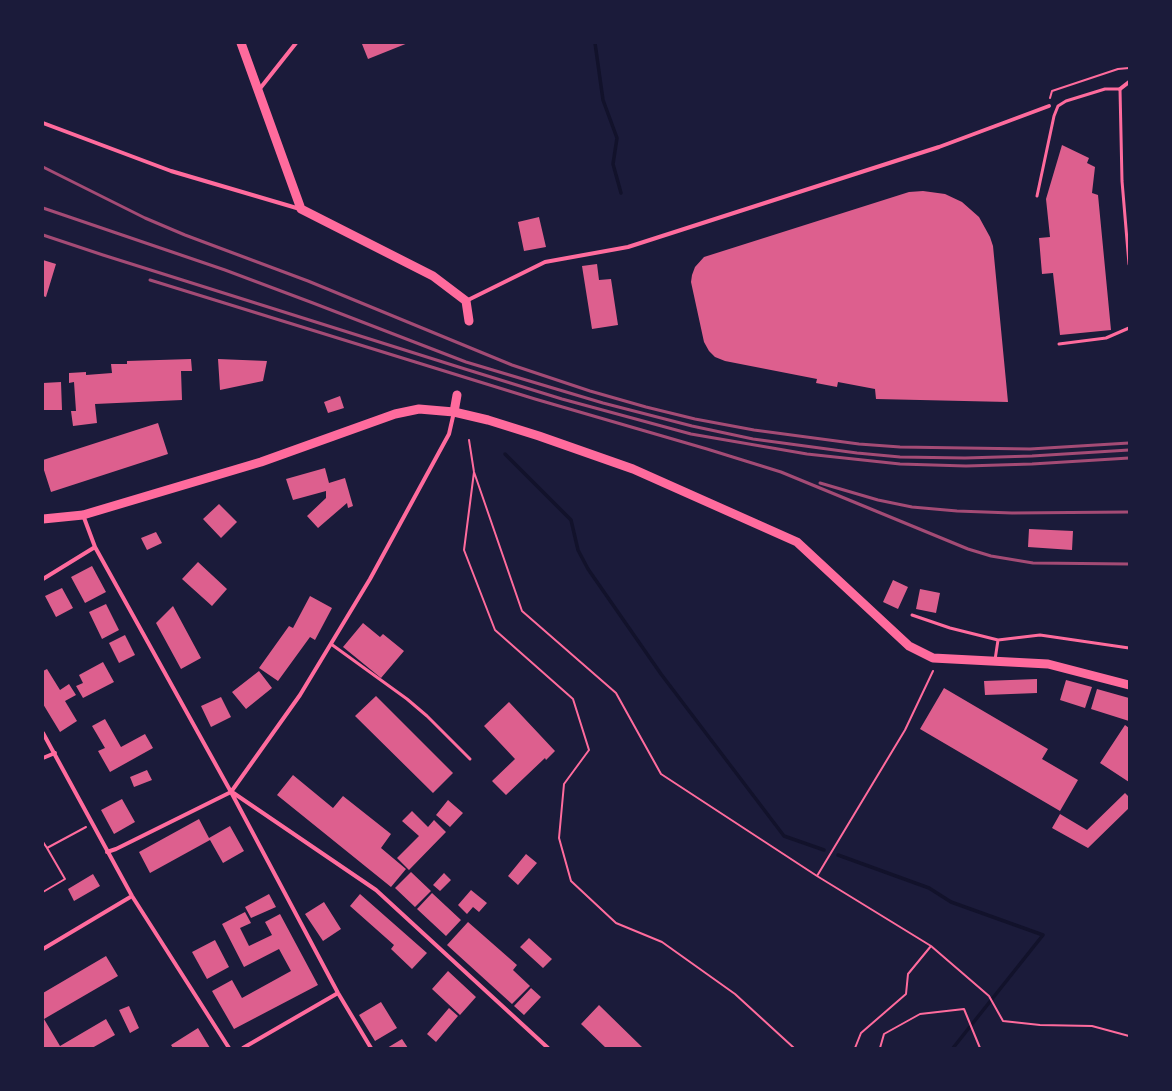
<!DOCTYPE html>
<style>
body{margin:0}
#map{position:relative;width:1172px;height:1091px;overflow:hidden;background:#1b1b3a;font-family:Bitter,serif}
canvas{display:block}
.frame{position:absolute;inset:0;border:44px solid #1b1b3a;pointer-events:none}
</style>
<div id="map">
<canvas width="1172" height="1091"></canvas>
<div class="frame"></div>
</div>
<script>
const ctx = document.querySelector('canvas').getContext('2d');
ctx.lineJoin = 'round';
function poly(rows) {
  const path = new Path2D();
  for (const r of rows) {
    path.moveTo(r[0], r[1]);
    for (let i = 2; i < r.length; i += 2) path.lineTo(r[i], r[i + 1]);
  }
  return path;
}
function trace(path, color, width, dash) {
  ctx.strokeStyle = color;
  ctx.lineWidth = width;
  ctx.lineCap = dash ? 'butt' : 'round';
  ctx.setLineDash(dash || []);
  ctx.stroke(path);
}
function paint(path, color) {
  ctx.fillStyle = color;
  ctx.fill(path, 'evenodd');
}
const stream = poly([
 [595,43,603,100,617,138,613,164,621,193],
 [505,454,571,520,578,550,588,569,661,674,784,836,824,850],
 [838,855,929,888,951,902,1043,935,953,1048]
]);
const building = poly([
 [363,43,408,43,368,59,362,44],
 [1062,145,1089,158,1087,163,1095,167,1092,193,1098,195,1111,330,1060,335,1053,273,1042,274,1039,238,1050,237,1046,199],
 [923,191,945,194,962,202,979,217,990,237,993,246,1008,402,876,399,875,389,838,382,837,387,816,383,817,379,725,361,715,357,709,351,704,342,691,282,692,275,695,267,704,257,909,192],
 [539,217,546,247,524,251,518,222],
 [43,260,56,264,46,297,43,296],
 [597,264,599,280,611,279,618,325,592,329,582,266],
 [191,359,192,371,181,371,182,400,95,404,97,423,73,426,71,411,76,411,74,382,69,383,69,373,86,372,86,375,112,373,111,364,127,364,127,361],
 [218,359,267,361,263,381,220,390],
 [61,382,62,410,43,410,43,383],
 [340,396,344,408,328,413,324,402],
 [158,423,168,454,51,492,43,467,43,460],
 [325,468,329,483,345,478,353,506,348,508,347,503,318,528,307,516,326,498,326,491,293,500,286,479],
 [219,504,237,522,221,538,203,519],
 [1029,529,1073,531,1072,550,1028,547],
 [156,532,162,543,147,550,141,538],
 [198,562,227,589,212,606,182,579],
 [92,566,106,592,85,603,71,577],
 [893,580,908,587,898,609,883,602],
 [62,588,73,608,56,617,45,596],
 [920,589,940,593,936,613,916,609],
 [310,596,332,608,315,640,310,637,278,681,259,668,289,626,293,628],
 [106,604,119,630,102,639,89,612],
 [173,606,201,658,181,669,156,623],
 [363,623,380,637,383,634,404,651,381,678,343,647],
 [125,635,135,655,119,663,109,643],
 [103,662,114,682,83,698,76,686,83,683,79,675],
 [47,669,60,690,69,684,76,695,65,701,77,721,60,732,43,704,43,671],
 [259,671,272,688,246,709,232,692],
 [1037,679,1037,693,985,695,984,681],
 [1066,680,1092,687,1085,708,1060,700],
 [944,688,1048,749,1042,759,1078,780,1060,811,920,729],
 [1097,689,1129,698,1129,721,1091,709],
 [376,696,453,773,433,793,355,716],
 [221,697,231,717,211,727,201,706],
 [509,702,555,751,546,760,545,758,506,795,492,781,515,759,484,726],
 [105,719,121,747,145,734,153,748,110,772,98,751,105,748,92,726],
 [1125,725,1129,728,1129,782,1100,763],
 [147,770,152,780,134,787,130,777],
 [293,775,333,808,343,796,391,834,381,848,406,869,391,887,277,795],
 [1125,793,1129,797,1129,808,1088,848,1052,828,1060,814,1087,830],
 [122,799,135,822,114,834,101,810],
 [448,800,463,813,450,827,436,815],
 [412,811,428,827,434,820,446,832,409,870,397,858,419,836,402,821],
 [199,819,209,838,230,826,244,851,223,863,210,840,150,873,139,852],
 [526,854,537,863,518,885,508,876],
 [411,872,431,891,415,907,395,888],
 [444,873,451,880,440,891,433,885],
 [93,874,100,886,74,901,68,889],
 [471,890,487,903,479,912,473,907,467,914,458,905],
 [432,893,461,920,446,936,417,909],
 [269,894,276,907,251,918,245,907],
 [360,894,427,953,412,969,391,949,394,945,350,906],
 [324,902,341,929,323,941,305,914],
 [245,912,251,923,240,928,249,946,272,935,265,922,280,914,318,985,234,1029,212,991,232,980,242,998,291,971,279,949,244,967,222,924],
 [468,922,517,965,513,970,530,986,512,1004,447,945],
 [529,938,552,959,543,968,520,947],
 [215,940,229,967,207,979,192,952],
 [106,956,118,976,44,1019,60,1046,106,1019,115,1035,92,1048,43,1048,43,993],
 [448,971,476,997,460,1015,432,989],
 [531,988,541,997,524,1015,514,1006],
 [381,1002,397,1028,375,1041,359,1015],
 [599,1005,643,1048,606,1048,581,1024],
 [129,1006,139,1028,130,1033,119,1010],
 [449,1008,458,1016,436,1042,427,1034],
 [198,1028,210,1048,173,1048,171,1045],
 [402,1039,408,1048,387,1048]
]);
const path = poly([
 [1050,98,1052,91,1118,69,1129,68],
 [469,440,474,472,522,611,616,693,661,774,817,876,931,946],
 [474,472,464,550,495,630,573,699,589,750,564,784,559,838,571,881,616,923,662,942,735,994,794,1048],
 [43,842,47,848,86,827],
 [817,876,905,730,933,671],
 [43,892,65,879,47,848],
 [855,1048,861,1033,906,994,908,974,931,946,989,996,1003,1021,1040,1025,1092,1026,1129,1036],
 [880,1048,884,1034,920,1014,964,1009,980,1048]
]);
const service = poly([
 [1037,196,1054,116,1058,106,1066,101,1105,89,1120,89,1122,181,1129,264],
 [1059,344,1106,338,1129,328],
 [912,615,950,628,998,640,995,660],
 [998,640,1040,635,1129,648],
 [331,644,407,699,427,716,470,759]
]);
const minor = poly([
 [1120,89,1129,82],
 [258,91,296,43],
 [43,123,171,171,300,209],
 [466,301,545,262,628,247,939,147,1049,106],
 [83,515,95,547,231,792,338,993,371,1048],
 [43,579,95,547],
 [43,733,132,896,229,1048],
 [43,758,55,753],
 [232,792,376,890,548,1048],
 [107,852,116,849,231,792,300,695,370,579,449,434,454,412],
 [43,949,132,896],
 [243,1048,338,993]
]);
const primary = poly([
 [241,43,301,209,433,276,466,301,469,321],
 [454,412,457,395]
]);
const trunk = poly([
 [43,519,83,515,261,462,395,414,419,409,454,412,488,420,539,436,633,469,797,542,909,646,933,658,1048,664,1129,685]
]);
const rail = poly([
 [43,167,145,218,185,235,308,281,512,365,590,391,646,407,695,419,754,430,859,444,900,447,1030,449,1129,443],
 [43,208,225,270,313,303,466,362,603,403,692,426,753,439,857,453,900,457,965,458,1032,456,1129,450],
 [43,235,103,255,465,369,562,399,691,434,807,454,900,464,966,466,1032,464,1129,458],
 [150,280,535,399,707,449,781,472,968,549,991,556,1033,563,1129,564],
 [820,483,878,500,912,507,957,511,1012,513,1129,512]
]);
trace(stream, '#12122b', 3.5);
paint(building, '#dd5f8e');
trace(path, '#ff6b9d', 2);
trace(service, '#ff6b9d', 3);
trace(minor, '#ff6b9d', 4);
trace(primary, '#ff6b9d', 9);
trace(trunk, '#ff6b9d', 9);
trace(rail, '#a44b75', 3);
</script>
